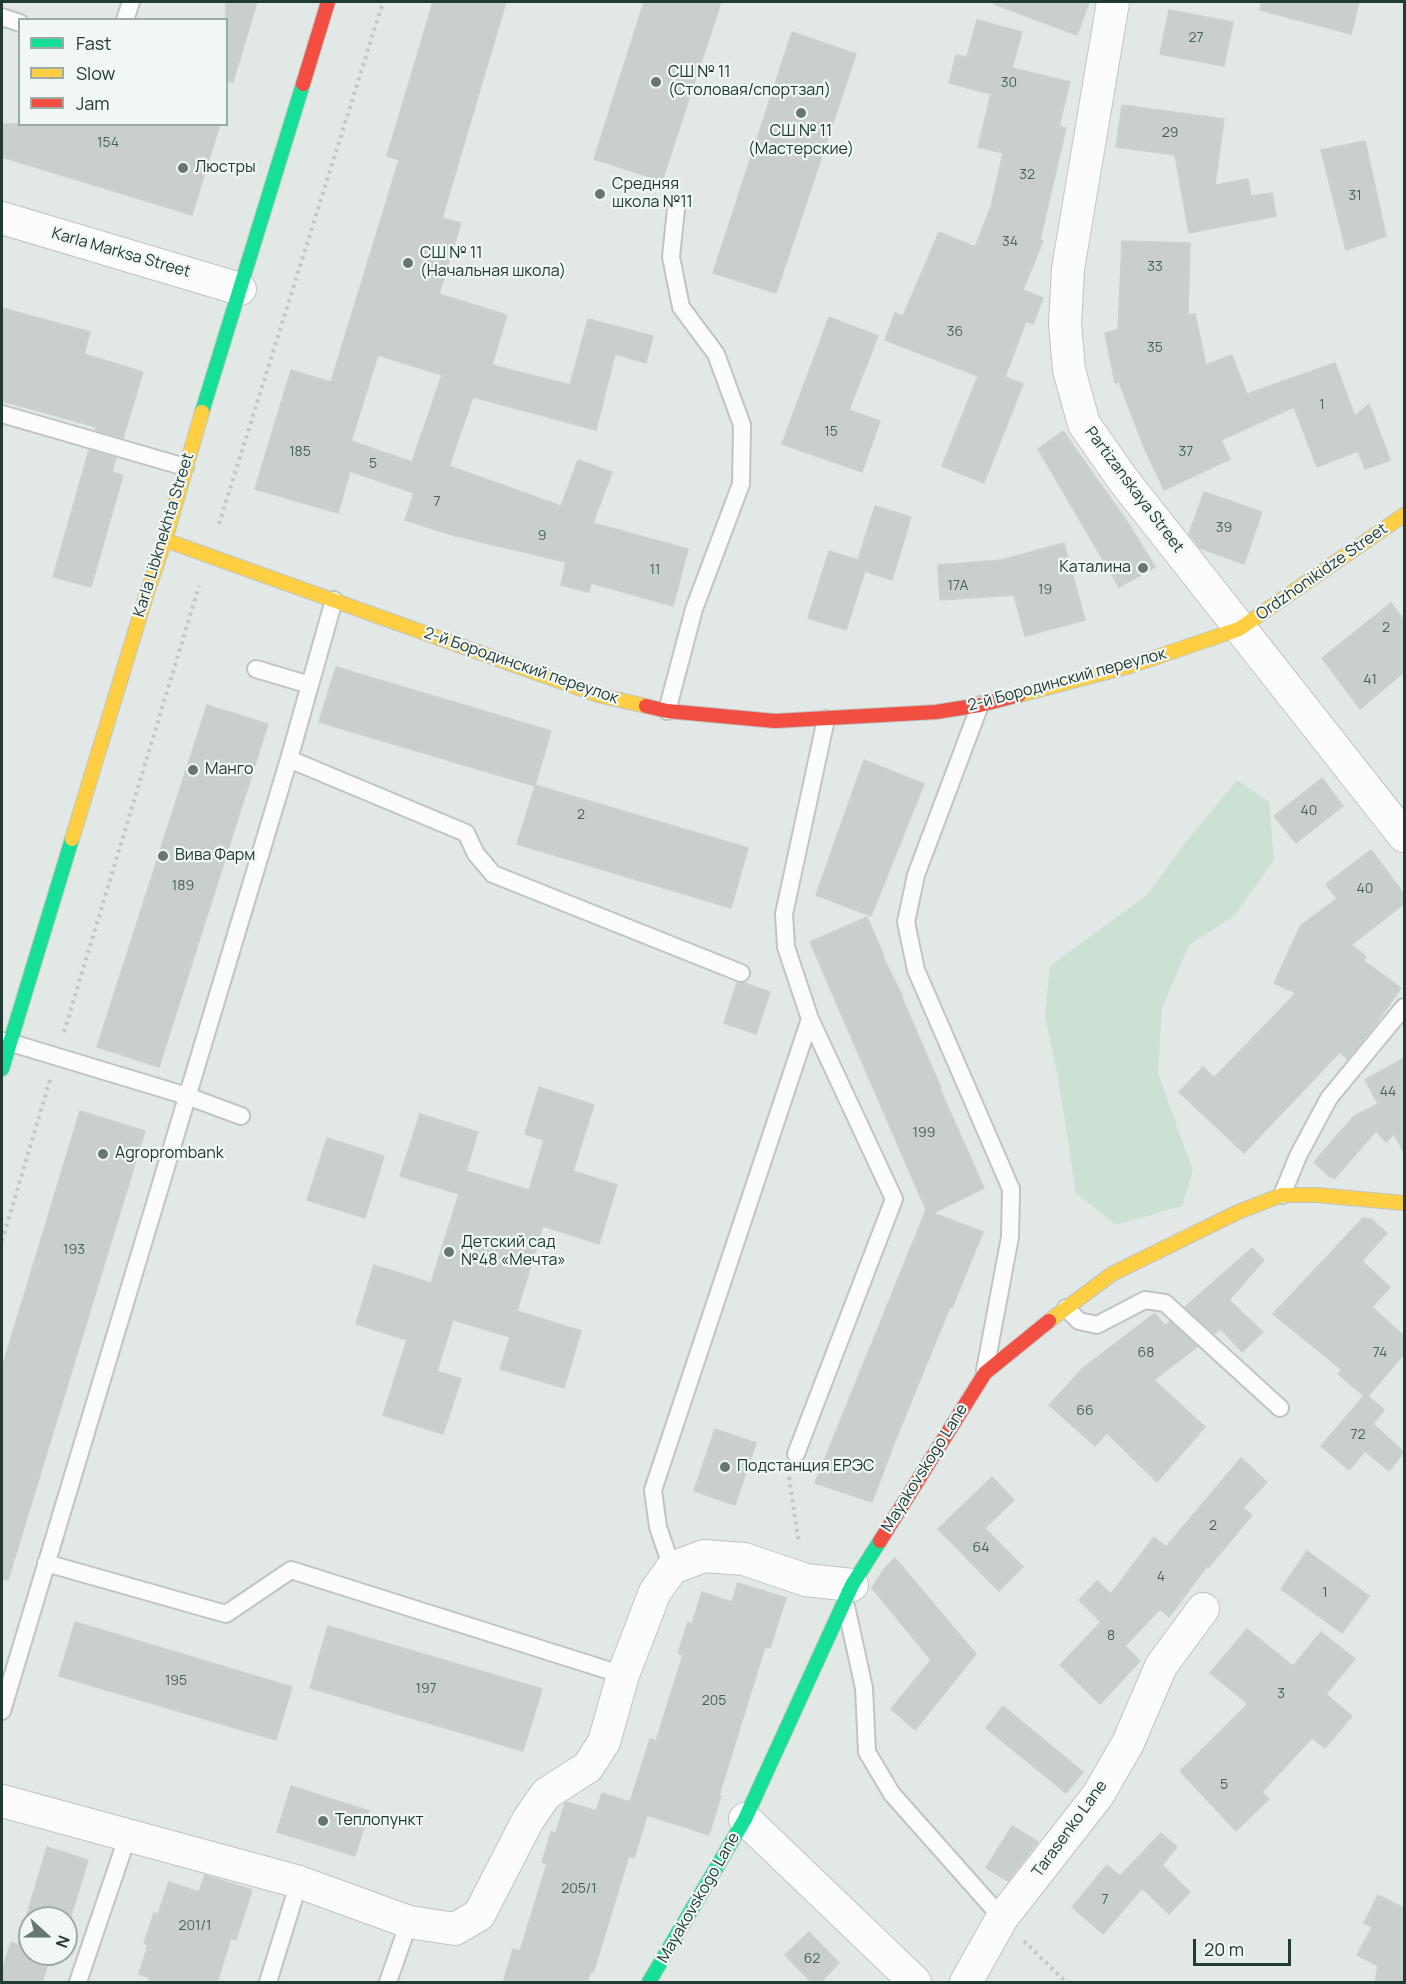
<!DOCTYPE html>
<meta charset="utf-8">
<style>
body{margin:0}
#map{position:relative;width:1406px;height:1984px;overflow:hidden;background:#e2e8e5;font-family:Manrope,sans-serif}
canvas{display:block}
.frame{position:absolute;inset:0;border:3px solid #213a34;pointer-events:none}
.legend{position:absolute;left:18px;top:18px;width:210px;height:108px;box-sizing:border-box;background:#f0f7f4;border:2px solid #9daba7;margin:0;padding:8px 10px;list-style:none;font-size:18px;color:#213a34}
.legend li{display:flex;align-items:center;gap:12px;height:30px}
.legend b{width:30px;border:2px solid #9daba7}
.north{position:absolute;left:18px;top:1906px;width:60px;height:60px;box-sizing:border-box;background:#f0f7f4;border:2px solid #9daba7;border-radius:50%;rotate:111deg;font-size:16px;font-weight:700;line-height:24px;text-align:center;color:#213a34}
.north::after{content:'';display:block;margin:auto;width:21px;height:27px;background:#657772;clip-path:polygon(50% 0,100% 100%,50% 72%,0 100%)}
.scale{position:absolute;left:1193px;top:1939px;width:98px;height:27px;box-sizing:border-box;border:3px solid #213a34;border-top:0;padding-left:8px;font-size:18px;line-height:21px;white-space:nowrap;color:#213a34;-webkit-text-stroke:4px #f0f7f4;paint-order:stroke}
</style>
<div id="map">
<canvas width="1406" height="1984"></canvas>
<div class="frame"></div>
<ul class="legend">
<li><b style="height:8px;background:#16e098"></b>Fast</li>
<li><b style="height:8px;background:#ffcf43"></b>Slow</li>
<li><b style="height:8px;background:#f24e42"></b>Jam</li>
</ul>
<div class="north">N</div>
<div class="scale">20 m</div>
</div>
<script>
const ctx = document.querySelector('canvas').getContext('2d');
ctx.lineJoin = 'round';
function paint(path, color) {
  ctx.fillStyle = color;
  ctx.fill(path, 'evenodd');
}
function poly(rows) {
  const path = new Path2D();
  for (const r of rows) {
    path.moveTo(r[0], r[1]);
    for (let i = 2; i < r.length; i += 2) path.lineTo(r[i], r[i + 1]);
  }
  return path;
}
function trace(path, color, width, dash) {
  ctx.strokeStyle = color;
  ctx.lineWidth = width;
  ctx.lineCap = dash ? 'butt' : 'round';
  ctx.setLineDash(dash || []);
  ctx.stroke(path);
}
function label(font, color, halo, rows, align = 'center') {
  ctx.font = font + ' Manrope,sans-serif';
  ctx.lineWidth = 4.5;
  ctx.setLineDash([]);
  ctx.textBaseline = 'middle';
  ctx.strokeStyle = halo;
  ctx.fillStyle = color;
  for (const [text, x, y, turn = 0] of rows) {
    ctx.save();
    ctx.translate(x, y);
    ctx.rotate((+turn || 0) * Math.PI / 180);
    ctx.textAlign = isNaN(turn) ? turn : align;
    if (halo) ctx.strokeText(text, 0, 0);
    ctx.fillText(text, 0, 0);
    ctx.restore();
  }
}
const green = poly([
 [1237,780,1269,802,1274,860,1234,916,1189,945,1162,1008,1158,1073,1193,1171,1182,1206,1116,1225,1076,1193,1058,1077,1045,1017,1050,966,1147,895,1185,843]
]);
const building = poly([
 [226,2,257,2,233,82,226,81,226,2],
 [433,2,506,2,442,218,461,223,439,294,507,315,492,365,570,385,588,319,653,336,646,363,615,354,596,430,473,397,449,466,561,506,578,460,612,472,593,523,688,549,673,606,591,583,589,592,561,585,566,562,452,535,405,520,414,493,350,471,338,513,255,489,291,370,331,382,399,160,387,156,433,2],
 [378,355,442,375,412,462,351,441,378,355],
 [644,2,721,2,662,181,594,159,644,2],
 [995,2,1089,2,1077,35,994,4,995,2],
 [1261,2,1359,2,1351,34,1260,10,1261,2],
 [1169,10,1233,22,1224,66,1160,54,1169,10],
 [977,20,1022,32,1012,68,1070,82,1059,126,1066,128,1040,240,1043,241,1023,290,1043,298,1033,324,1026,321,1005,377,1023,384,984,483,942,466,978,376,885,340,895,313,903,316,939,232,975,247,991,207,1003,153,978,147,991,94,949,83,956,55,967,57,977,20],
 [792,32,856,54,776,293,713,273,792,32],
 [1122,105,1224,119,1215,185,1248,179,1251,196,1272,193,1276,216,1189,233,1175,155,1116,147,1122,105],
 [2,124,220,124,192,215,2,157,2,124],
 [1365,141,1386,236,1346,250,1321,150,1365,141],
 [1122,241,1190,243,1188,315,1195,314,1206,365,1232,355,1247,394,1335,363,1355,416,1369,404,1390,460,1365,469,1358,451,1317,467,1294,407,1221,440,1230,459,1164,490,1144,447,1119,382,1115,383,1105,333,1118,330,1122,241],
 [2,308,90,332,84,354,143,372,123,438,95,430,96,427,2,401,2,308],
 [829,317,878,336,849,410,880,421,862,472,782,444,829,317],
 [1063,431,1126,520,1155,567,1119,587,1038,449,1063,431],
 [89,450,116,458,112,472,123,475,91,587,53,577,89,450],
 [1204,492,1262,512,1244,564,1200,548,1189,534,1204,492],
 [875,506,911,517,892,580,865,571,846,630,808,618,829,551,858,560,875,506],
 [1064,543,1085,620,1025,636,1014,595,940,600,938,565,1001,560,1064,543],
 [1391,603,1404,620,1404,672,1360,709,1322,658,1391,603],
 [336,667,551,731,535,785,748,848,731,908,517,844,535,786,319,722,336,667],
 [207,705,268,724,159,1067,97,1047,207,705],
 [864,760,924,784,871,916,816,895,864,760],
 [1322,778,1343,806,1296,843,1274,816,1322,778],
 [1371,850,1404,894,1404,904,1351,945,1366,956,1364,961,1401,988,1373,1028,1347,1059,1340,1052,1244,1153,1179,1092,1203,1067,1214,1078,1296,993,1274,983,1301,925,1337,899,1326,884,1371,850],
 [867,917,884,956,883,957,903,997,902,998,941,1088,940,1089,984,1188,933,1213,983,1232,952,1308,950,1307,895,1441,872,1502,815,1483,926,1210,810,942,867,917],
 [737,983,744,983,770,992,756,1034,724,1023,737,983],
 [1404,1058,1404,1153,1394,1134,1386,1142,1376,1131,1335,1178,1330,1177,1314,1162,1353,1117,1378,1104,1365,1080,1404,1058],
 [539,1087,594,1105,573,1171,617,1185,599,1244,543,1226,517,1311,581,1331,564,1388,500,1369,510,1337,453,1320,437,1371,461,1379,443,1434,383,1415,407,1340,356,1324,374,1265,431,1283,459,1194,400,1176,420,1114,478,1132,466,1171,529,1190,544,1140,525,1134,539,1087],
 [80,1111,145,1131,8,1580,2,1579,2,1368,80,1111],
 [327,1138,384,1156,365,1218,307,1200,327,1138],
 [1363,1218,1371,1219,1387,1233,1362,1261,1390,1287,1372,1307,1404,1336,1404,1354,1368,1396,1384,1410,1373,1424,1404,1452,1389,1471,1365,1451,1349,1470,1321,1446,1364,1396,1338,1374,1342,1370,1273,1314,1363,1218],
 [1252,1248,1264,1260,1229,1300,1263,1332,1242,1352,1221,1329,1214,1334,1185,1307,1252,1248],
 [1155,1313,1165,1326,1170,1321,1197,1347,1154,1380,1205,1427,1157,1482,1107,1433,1095,1446,1049,1405,1083,1368,1155,1313],
 [715,1429,756,1443,735,1505,694,1491,715,1429],
 [1241,1458,1267,1482,1243,1508,1252,1515,1209,1567,1207,1566,1169,1617,1160,1609,1125,1646,1140,1661,1100,1704,1060,1665,1101,1622,1079,1600,1097,1581,1111,1594,1154,1537,1166,1547,1241,1458],
 [992,1477,1014,1500,985,1528,1023,1567,999,1591,938,1529,992,1477],
 [1307,1551,1369,1596,1342,1633,1281,1589,1307,1551],
 [895,1558,976,1654,915,1730,891,1709,931,1660,872,1588,884,1569,895,1558],
 [738,1583,786,1598,770,1648,765,1647,719,1795,721,1796,709,1835,647,1815,634,1858,629,1856,593,1973,590,1972,587,1983,503,1983,513,1949,520,1951,547,1864,542,1862,551,1832,556,1833,565,1803,567,1802,596,1811,602,1793,630,1802,650,1739,656,1741,683,1655,678,1653,688,1622,692,1624,702,1592,732,1602,738,1583],
 [75,1622,292,1687,276,1740,59,1676,75,1622],
 [328,1626,542,1689,523,1751,310,1688,328,1626],
 [1247,1629,1293,1666,1321,1632,1355,1659,1326,1694,1352,1716,1325,1748,1312,1738,1262,1792,1269,1799,1236,1831,1180,1771,1248,1704,1210,1673,1247,1629],
 [1003,1706,1083,1772,1066,1793,986,1728,1003,1706],
 [291,1786,369,1811,355,1856,277,1832,291,1786],
 [1012,1826,1038,1842,1008,1881,986,1868,1012,1826],
 [1161,1833,1177,1847,1162,1865,1190,1892,1169,1914,1142,1888,1103,1934,1072,1907,1107,1865,1120,1876,1161,1833],
 [47,1847,88,1860,67,1929,66,1918,30,1918,30,1954,51,1954,42,1983,2,1983,2,1970,11,1942,18,1945,47,1847],
 [205,1875,252,1890,236,1940,231,1938,217,1983,148,1983,150,1978,139,1974,148,1945,144,1943,154,1913,158,1914,169,1882,199,1892,205,1875],
 [1378,1895,1404,1908,1404,1983,1375,1983,1378,1966,1357,1955,1372,1927,1364,1923,1378,1895],
 [809,1932,839,1963,820,1983,812,1983,785,1955,809,1932]
]);
const path = poly([
 [219,524,383,2],
 [64,1032,199,586],
 [2,1241,50,1080],
 [789,1477,799,1544],
 [1024,1941,1066,1982]
]);
const lane = poly([
 [2,17,20,23],
 [125,20,131,2],
 [2,414,185,467],
 [256,669,310,685],
 [980,705,916,875,906,922,916,970,1011,1189,1010,1237,985,1370],
 [667,711,694,609,741,484,742,425,716,354,681,307,671,257,676,209],
 [289,759,466,833,476,854,493,874,741,973],
 [5,1041,187,1096,241,1116],
 [1282,1195,1298,1156,1329,1098,1404,1007],
 [1066,1308,1079,1321,1097,1325,1145,1300,1165,1303,1280,1408],
 [796,1454,894,1199,810,1019,786,947,784,914,826,719],
 [46,1563,226,1614,291,1570,623,1675],
 [672,1568,658,1527,653,1490,810,1019],
 [846,1606,864,1688,867,1752,892,1794,1002,1918],
 [2,1711,289,759,334,600],
 [78,1982,128,1835],
 [268,1982,299,1882],
 [388,1982,409,1922]
]);
const street = poly([
 [1113,2,1068,269,1065,324,1069,370,1084,424,1124,481,1404,836],
 [2,218,240,289],
 [2,1801,299,1882,409,1922,455,1929,479,1915,528,1820,546,1794,588,1767,604,1742,623,1675,655,1592,672,1568,704,1556,744,1559,806,1580,852,1585],
 [745,1819,915,1982],
 [966,1982,1002,1918,1098,1795,1128,1743,1161,1666,1203,1609]
]);
const fast = poly([
 [202,412,303,84],
 [2,1069,72,839],
 [649,1982,745,1819,852,1585,880,1541]
]);
const slow = poly([
 [165,540,598,695,646,706],
 [1019,695,1130,666,1239,629,1404,515],
 [72,839,146,596,165,540,202,412],
 [1049,1321,1112,1274,1238,1212,1282,1195,1317,1195,1404,1203]
]);
const jam = poly([
 [303,84,328,2],
 [646,706,667,711,775,721,936,712,980,705,1019,695],
 [880,1541,985,1373,1049,1321]
]);
const markers = [
 [656,82,6,"#657772"],
 [801,113,6,"#657772"],
 [183,168,6,"#657772"],
 [600,194,6,"#657772"],
 [408,263,6,"#657772"],
 [1143,568,6,"#657772"],
 [193,770,6,"#657772"],
 [163,856,6,"#657772"],
 [103,1154,6,"#657772"],
 [449,1252,6,"#657772"],
 [725,1467,6,"#657772"],
 [323,1821,6,"#657772"]
];
const numberNames = [
 ["27",1196,38],
 ["30",1009,83],
 ["29",1170,133],
 ["154",108,143],
 ["32",1027,175],
 ["31",1355,196],
 ["34",1010,242],
 ["33",1155,267],
 ["36",955,332],
 ["35",1155,348],
 ["1",1322,405],
 ["15",831,432],
 ["185",300,452],
 ["37",1186,452],
 ["5",373,464],
 ["7",437,502],
 ["39",1224,528],
 ["9",542,536],
 ["11",655,570],
 ["17А",958,586],
 ["19",1045,590],
 ["2",1386,628],
 ["41",1370,680],
 ["40",1309,811],
 ["2",581,815],
 ["189",183,886],
 ["40",1365,889],
 ["44",1388,1092],
 ["199",924,1133],
 ["193",74,1250],
 ["68",1146,1353],
 ["74",1380,1353],
 ["66",1085,1411],
 ["72",1358,1435],
 ["2",1213,1526],
 ["64",981,1548],
 ["4",1161,1577],
 ["1",1325,1593],
 ["8",1111,1636],
 ["195",176,1681],
 ["197",426,1689],
 ["3",1281,1694],
 ["205",714,1701],
 ["5",1224,1785],
 ["205/1",579,1889],
 ["7",1105,1900],
 ["201/1",195,1926],
 ["62",812,1959]
];
const poiNames = [
 ["СШ № 11",668,73],
 ["(Столовая/спортзал)",668,91],
 ["СШ № 11",801,132,"center"],
 ["(Мастерские)",801,150,"center"],
 ["Люстры",195,168],
 ["Средняя",612,185],
 ["школа №11",612,203],
 ["СШ № 11",420,254],
 ["(Начальная школа)",420,272],
 ["Каталина",1131,568,"right"],
 ["Манго",205,770],
 ["Вива Фарм",175,856],
 ["Agroprombank",115,1154],
 ["Детский сад",461,1243],
 ["№48 «Мечта»",461,1261],
 ["Подстанция ЕРЭС",737,1467],
 ["Теплопункт",335,1821]
];
const streetNames = [
 ["Karla Marksa Street",121,253,16],
 ["Partizanskaya Street",1134,490,53],
 ["Karla Libknekhta Street",164,535,-73],
 ["Ordzhonikidze Street",1322,572,-35],
 ["2-й Бородинский переулок",521,666,19],
 ["2-й Бородинский переулок",1067,680,-15],
 ["Mayakovskogo Lane",925,1468,-58],
 ["Tarasenko Lane",1070,1829,-54],
 ["Mayakovskogo Lane",699,1898,-60]
];
paint(green, '#cbe1d3');
paint(building, '#c9cfcd');
trace(building, '#cbd1ce', 1.5);
trace(lane, '#bfc5c2', 20);
trace(street, '#bfc5c2', 34);
trace(fast, '#bec5c2', 16);
trace(slow, '#bec5c2', 16);
trace(jam, '#bec5c2', 16);
trace(path, '#c0c8c5', 4, [3, 4.5]);
trace(lane, '#fbfcfb', 16);
trace(street, '#fbfcfb', 32);
trace(fast, '#16e098', 14);
trace(slow, '#ffcf43', 14);
trace(jam, '#f24e42', 14);
for (const [x, y, r, color] of markers) {
  const dot = new Path2D();
  dot.arc(x, y, r, 0, 2 * Math.PI);
  ctx.fillStyle = color;
  ctx.fill(dot);
  trace(dot, '#f0f7f4', 2);
}
label('14px', '#4c605b', null, numberNames);
label('16px', '#213a34', '#f0f7f4', poiNames, 'left');
label('16px', '#213a34', '#f0f7f4', streetNames);
</script>
